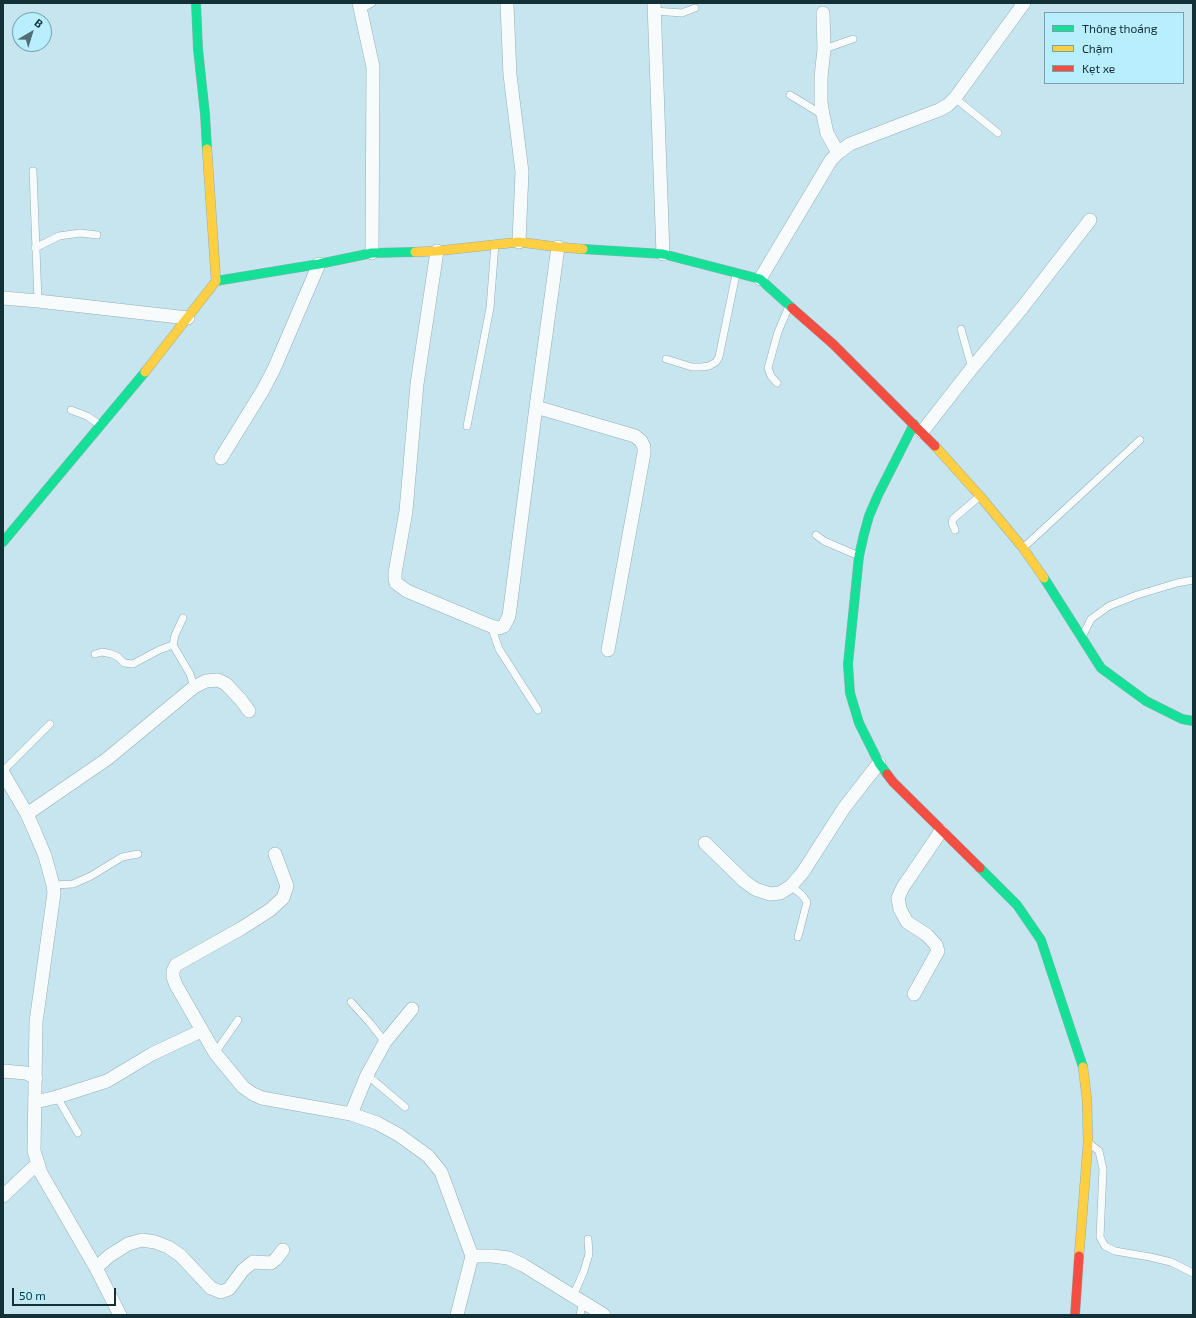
<!DOCTYPE html>
<meta charset="utf-8">
<style>
body{margin:0}
#map{position:relative;width:1196px;height:1318px;overflow:hidden;background:#c7e5ee;font-family:"Exo 2",sans-serif}
canvas{display:block}
.frame{position:absolute;inset:0;border:4px solid #133037;pointer-events:none}
.legend{position:absolute;left:1044px;top:12px;width:140px;height:72px;box-sizing:border-box;background:#b8eefd;border:1px solid #76a2ae;margin:0;padding:5px 7px;list-style:none;font-size:12px;color:#133037}
.legend li{display:flex;align-items:center;gap:8px;height:20px}
.legend b{width:20px;border:1px solid #76a2ae}
.north{position:absolute;left:12px;top:12px;width:40px;height:40px;box-sizing:border-box;background:#b8eefd;border:1px solid #76a2ae;border-radius:50%;rotate:38deg;font-size:11px;font-weight:700;line-height:16px;text-align:center;color:#133037}
.north::after{content:'';display:block;margin:auto;width:14px;height:18px;background:#526f77;clip-path:polygon(50% 0,100% 100%,50% 72%,0 100%)}
.scale{position:absolute;left:12px;top:1288px;width:104px;height:18px;box-sizing:border-box;border:2px solid #133037;border-top:0;padding-left:5px;font-size:12px;line-height:14px;white-space:nowrap;color:#133037;-webkit-text-stroke:3px #b8eefd;paint-order:stroke}
</style>
<div id="map">
<canvas width="1196" height="1318"></canvas>
<div class="frame"></div>
<ul class="legend">
<li><b style="height:5px;background:#16e098"></b>Thông thoáng</li>
<li><b style="height:5px;background:#ffcf43"></b>Chậm</li>
<li><b style="height:5px;background:#f24e42"></b>Kẹt xe</li>
</ul>
<div class="north">B</div>
<div class="scale">50 m</div>
</div>
<script>
const ctx = document.querySelector('canvas').getContext('2d');
ctx.lineJoin = 'round';
function poly(rows) {
  const path = new Path2D();
  for (const r of rows) {
    path.moveTo(r[0], r[1]);
    for (let i = 2; i < r.length; i += 2) path.lineTo(r[i], r[i + 1]);
  }
  return path;
}
function trace(path, color, width, dash) {
  ctx.strokeStyle = color;
  ctx.lineWidth = width;
  ctx.lineCap = dash ? 'butt' : 'round';
  ctx.setLineDash(dash || []);
  ctx.stroke(path);
}
const lane = poly([
 [361,9,372,3],
 [654,11,682,13,695,8],
 [824,49,853,39],
 [790,95,823,115],
 [955,98,998,133],
 [33,171,38,301],
 [35,248,59,236,80,233,97,235],
 [961,329,972,368],
 [666,359,692,367,701,367,709,366,716,362,719,357,736,274],
 [777,383,771,376,768,368,778,332,789,306],
 [71,410,87,416,100,425],
 [467,426,490,308,495,244],
 [955,530,952,523,953,519,980,496],
 [816,535,824,541,859,556],
 [1023,548,1140,440],
 [183,618,175,635,173,645,190,674,194,687],
 [491,626,499,649,538,710],
 [1083,635,1091,619,1109,606,1137,595,1177,583,1193,580],
 [95,654,102,652,112,654,118,657,124,663,133,664,159,650,173,645],
 [3,771,50,724],
 [53,885,73,884,91,876,122,857,138,854],
 [791,886,802,895,807,902,798,937],
 [351,1002,370,1023,385,1042],
 [215,1053,238,1020],
 [367,1075,405,1107],
 [57,1097,78,1133],
 [1090,1144,1099,1151,1103,1169,1100,1237,1105,1246,1115,1251,1150,1257,1171,1262,1193,1273],
 [573,1296,584,1271,589,1254,588,1239],
 [580,1315,583,1302]
]);
const street = poly([
 [359,3,373,67,372,253],
 [654,3,663,254],
 [507,5,510,75,522,172,519,242],
 [823,13,824,49,821,77,821,102,823,115,827,133,838,153],
 [437,251,417,384,406,511,395,573,395,579,396,583,407,591,491,626,499,628,504,626,509,616,536,407,558,247],
 [760,279,831,160,838,153,850,144,939,110,948,105,955,98,1024,3],
 [3,298,38,301,188,318],
 [536,407,635,436,641,441,644,447,644,453,608,650],
 [922,432,972,368,1022,308,1090,220],
 [221,458,263,390,274,369,319,264],
 [3,773,27,814,35,832,45,856,53,885,54,893,36,1022,34,1151,41,1173,96,1268,120,1315],
 [27,814,107,759,194,687,206,681,218,680,226,684,241,700,249,711],
 [705,843,744,881,755,889,770,894,780,893,791,886,803,872,844,808,879,763],
 [275,854,287,886,283,898,270,910,242,928,176,965,173,971,173,977,176,985,215,1053,243,1087,253,1094,262,1098,351,1114,377,1123,399,1135,428,1156,441,1172,472,1256,457,1315],
 [914,994,938,951,936,945,927,935,907,922,900,909,898,898,903,887,941,831],
 [3,1071,26,1073,36,1078],
 [35,1102,57,1097,107,1081,152,1054,201,1031],
 [351,1114,367,1075,385,1042,412,1009],
 [3,1196,38,1163],
 [472,1256,492,1256,508,1258,523,1265,604,1315],
 [96,1268,109,1256,128,1244,142,1240,155,1242,168,1247,180,1255,211,1288,221,1292,229,1289,243,1270,253,1262,271,1263,276,1259,283,1250]
]);
const fast = poly([
 [196,3,198,49,205,114,207,149],
 [583,249,663,254,760,279,792,308],
 [216,281,319,264,372,253,415,252],
 [3,542,145,372],
 [1044,578,1101,668,1146,701,1182,719,1193,721],
 [887,774,879,763,859,723,850,693,848,664,859,556,864,534,869,516,878,495,914,424],
 [980,868,1017,905,1041,940,1083,1067]
]);
const slow = poly([
 [415,252,437,251,519,242,558,247,583,249],
 [145,372,216,281,207,149],
 [935,446,980,496,1023,548,1044,578],
 [1079,1256,1088,1143,1087,1100,1083,1067]
]);
const jam = poly([
 [792,308,833,344,935,446],
 [887,774,893,782,980,868],
 [1075,1315,1079,1256]
]);
trace(lane, '#94aeb5', 8);
trace(street, '#94aeb5', 14);
trace(fast, '#94aeb5', 10);
trace(slow, '#94aeb5', 10);
trace(jam, '#94aeb5', 10);
trace(lane, '#f7fbfc', 7);
trace(street, '#f7fbfc', 13);
trace(fast, '#16e098', 9);
trace(slow, '#ffcf43', 9);
trace(jam, '#f24e42', 9);
</script>
